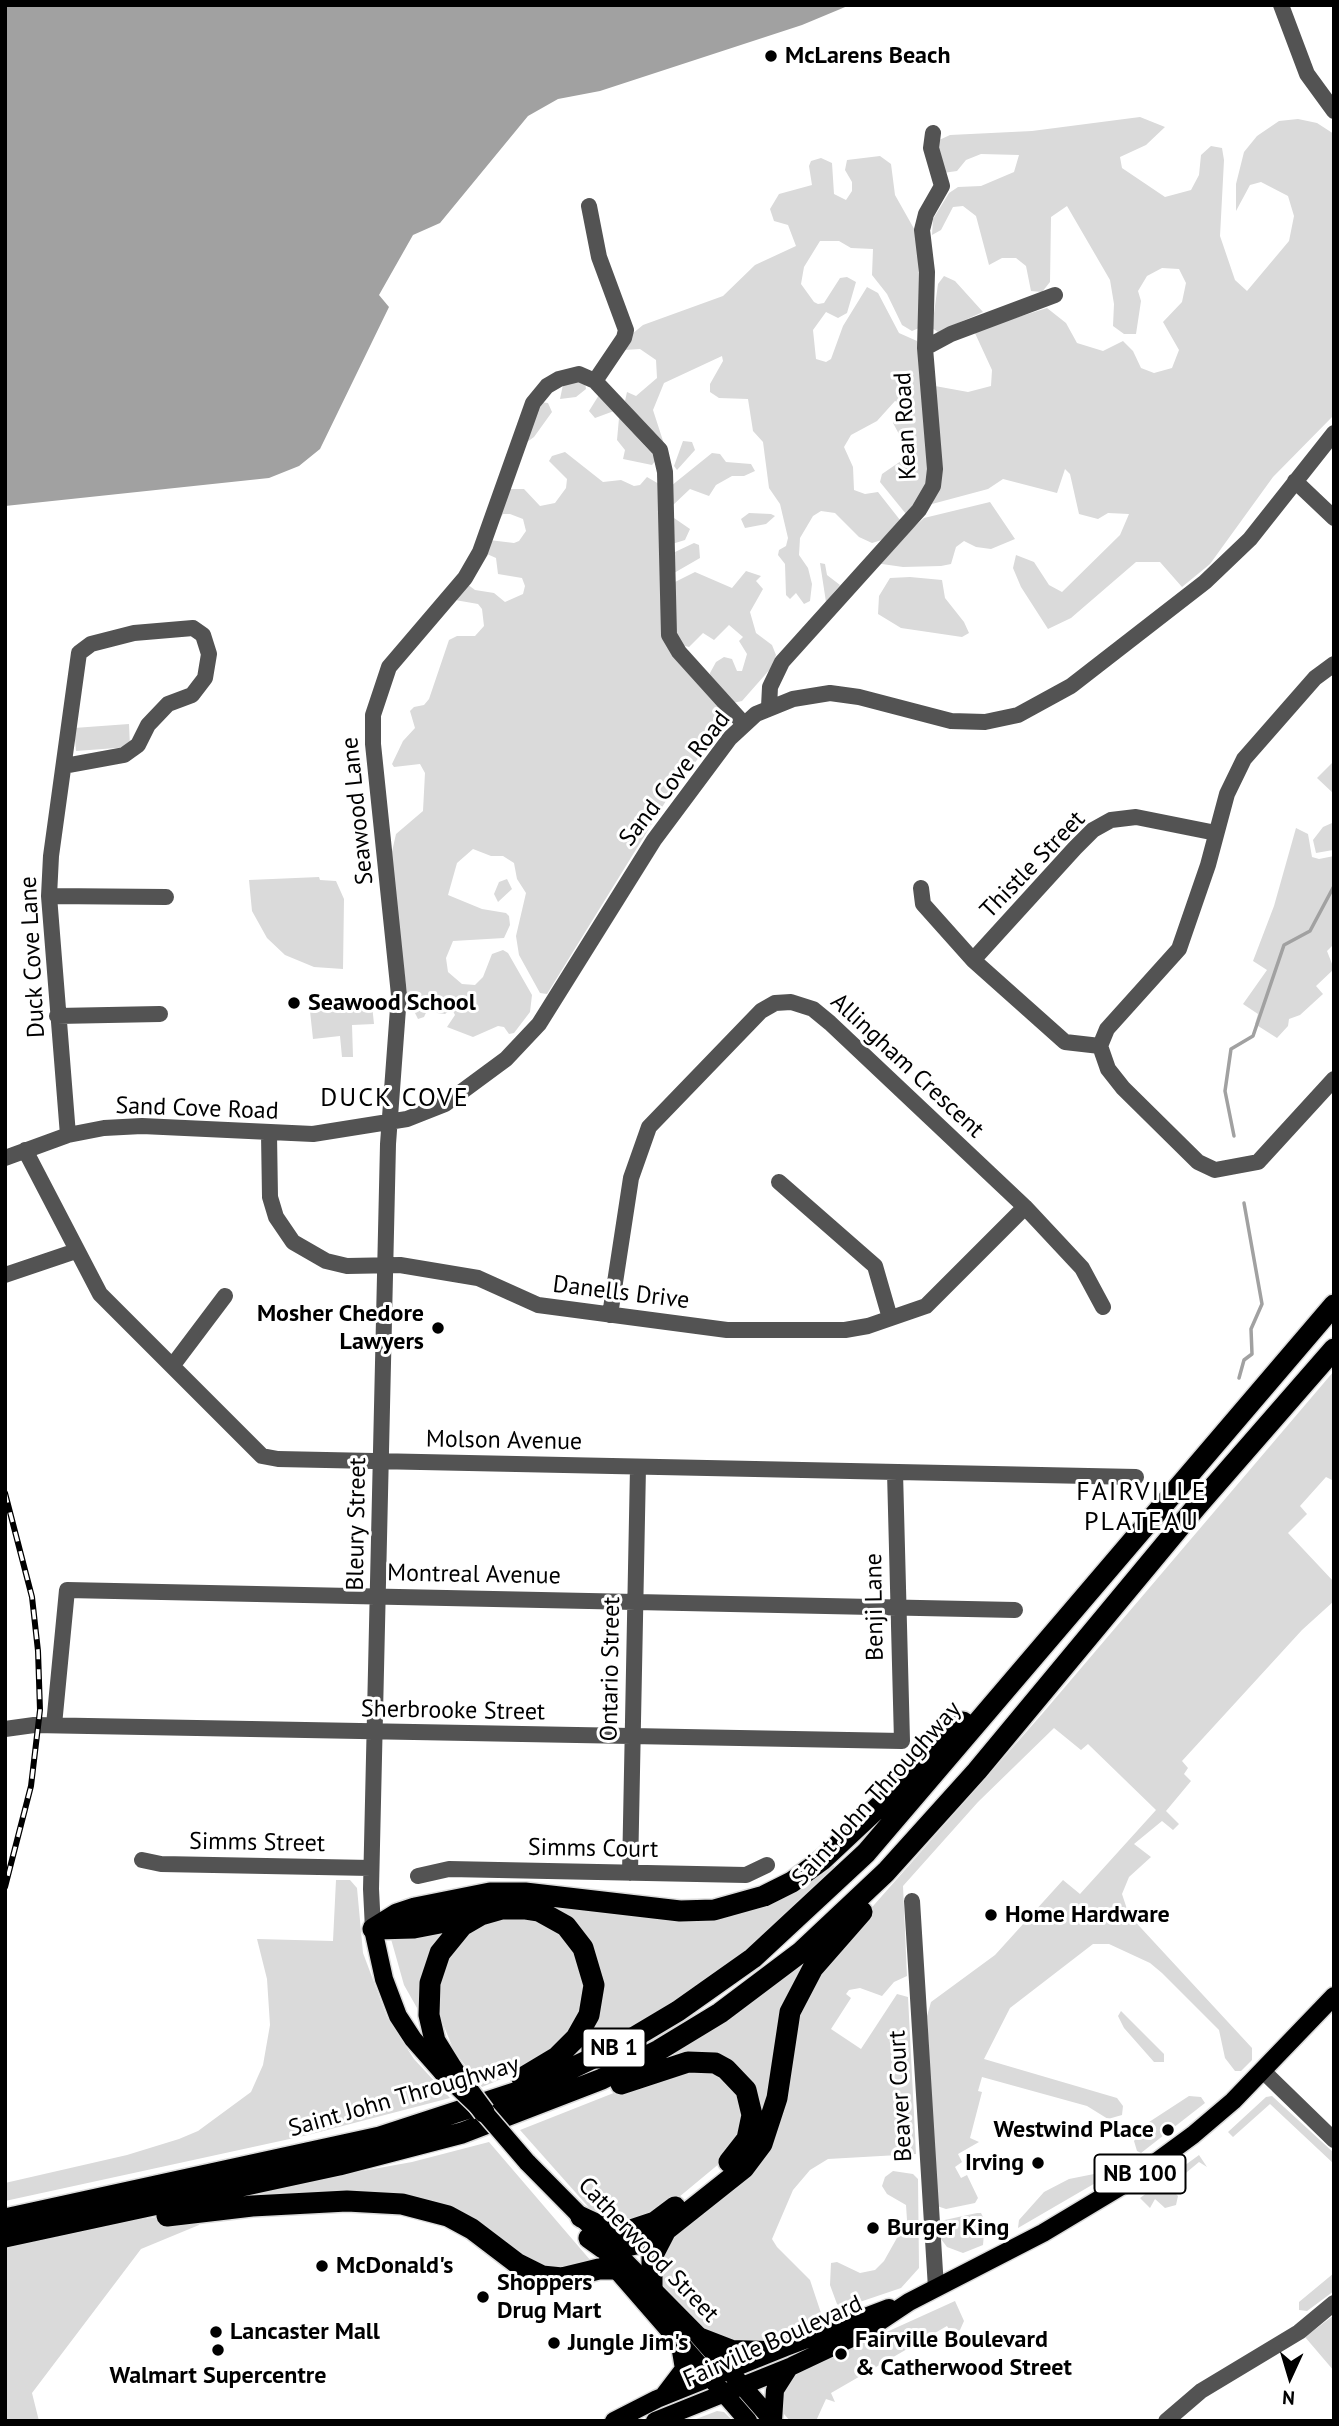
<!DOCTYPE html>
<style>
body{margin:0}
#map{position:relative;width:1339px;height:2426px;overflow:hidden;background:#fff;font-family:"PT Sans",sans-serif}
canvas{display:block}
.frame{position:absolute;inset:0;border:7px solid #000;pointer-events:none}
.north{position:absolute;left:1255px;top:2342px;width:70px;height:70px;-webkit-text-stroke:5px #fff;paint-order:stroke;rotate:184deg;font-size:19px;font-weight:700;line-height:28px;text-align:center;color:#000}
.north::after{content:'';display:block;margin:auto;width:24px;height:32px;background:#000;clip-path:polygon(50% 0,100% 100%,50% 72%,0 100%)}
</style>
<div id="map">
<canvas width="1339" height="2426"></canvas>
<div class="frame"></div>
<div class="north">N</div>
</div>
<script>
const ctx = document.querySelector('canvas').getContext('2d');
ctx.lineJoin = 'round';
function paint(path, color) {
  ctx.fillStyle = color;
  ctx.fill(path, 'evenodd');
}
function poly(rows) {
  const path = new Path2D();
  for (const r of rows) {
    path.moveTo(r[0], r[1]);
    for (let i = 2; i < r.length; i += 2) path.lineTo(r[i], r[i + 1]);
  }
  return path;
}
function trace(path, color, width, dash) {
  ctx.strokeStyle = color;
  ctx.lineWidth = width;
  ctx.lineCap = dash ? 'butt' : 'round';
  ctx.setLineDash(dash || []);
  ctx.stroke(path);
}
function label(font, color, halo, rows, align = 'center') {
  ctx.font = font + ' "PT Sans",sans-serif';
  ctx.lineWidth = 6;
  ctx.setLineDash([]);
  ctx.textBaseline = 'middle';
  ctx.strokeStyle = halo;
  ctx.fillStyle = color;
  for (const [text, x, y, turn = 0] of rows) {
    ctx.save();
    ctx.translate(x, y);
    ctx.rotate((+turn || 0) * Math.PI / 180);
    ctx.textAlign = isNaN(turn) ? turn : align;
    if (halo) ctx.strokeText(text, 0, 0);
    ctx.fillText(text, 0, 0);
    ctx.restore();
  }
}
const green = poly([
 [1140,117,1165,127,1146,145,1120,157,1122,168,1165,197,1191,190,1199,175,1201,155,1211,146,1222,148,1224,160,1220,236,1235,280,1247,291,1289,241,1294,216,1288,196,1261,182,1250,185,1236,211,1236,184,1244,152,1257,136,1279,121,1298,119,1317,123,1334,134,1334,415,1273,477,1210,564,1182,587,1160,562,1136,562,1071,618,1048,629,1021,587,1013,568,1016,555,1034,562,1049,585,1062,592,1120,535,1129,514,1108,513,1098,519,1079,514,1070,474,1065,469,1057,493,1003,479,988,489,932,504,941,466,935,386,968,392,991,386,992,370,974,331,1047,308,1066,323,1077,343,1103,351,1123,341,1133,351,1141,368,1154,373,1172,368,1179,350,1163,322,1182,302,1186,283,1179,269,1162,268,1147,276,1138,291,1141,301,1136,334,1124,334,1113,326,1114,304,1110,280,1067,206,1051,217,1050,282,1042,292,1031,291,1026,266,1016,258,1002,258,989,265,976,216,963,206,953,207,941,230,932,235,933,219,949,193,958,187,981,186,1014,172,1019,155,981,154,966,160,957,171,943,173,937,141,950,135,1032,131],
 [880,156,891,164,895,195,917,234,921,251,919,328,912,331,902,325,887,294,872,275,873,249,851,248,839,241,820,241,804,267,801,284,814,302,818,304,824,303,840,278,847,277,856,282,847,313,838,318,826,312,813,330,816,359,826,362,831,359,843,326,867,287,878,293,899,333,917,341,929,486,906,514,880,482,882,474,901,461,906,449,904,435,900,436,893,423,900,403,895,401,877,421,851,435,844,447,853,467,854,490,865,494,878,492,900,520,882,540,872,543,859,537,835,513,821,511,813,516,800,538,799,555,808,568,812,584,810,601,804,604,796,593,790,599,786,595,785,564,778,555,779,550,786,546,788,538,780,504,769,488,763,442,753,431,748,399,719,398,710,392,710,384,723,361,722,356,664,383,653,410,665,447,625,401,627,392,636,396,657,378,656,360,640,349,624,350,632,334,643,325,723,296,755,265,796,246,788,225,774,221,770,209,779,194,812,185,809,166,811,161,821,158,832,163,834,194,846,200,852,191,852,182,845,170,847,160],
 [944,276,955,281,983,312,938,332,932,328,938,284],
 [564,380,585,383,586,389,576,397,560,399],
 [599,395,614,411,595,418,589,411],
 [540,402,548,403,552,412,534,437,527,442],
 [619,418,657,459,652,465,623,459,625,450,617,440],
 [683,441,692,442,695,450,677,470,674,466],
 [565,452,603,482,621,480,634,486,640,485,647,477,659,484,662,613,722,711,722,723,714,738,669,796,547,994,540,993,519,955,516,936,526,893,517,879,514,863,503,856,491,856,473,849,457,863,448,895,482,909,506,913,509,916,510,925,504,938,453,941,446,958,448,972,462,984,475,985,483,977,492,954,503,950,508,953,532,995,530,1012,514,1033,509,1034,504,1027,498,1026,473,1037,447,1027,455,1015,452,1009,445,1014,437,1013,431,1002,424,1017,418,1019,408,999,389,865,396,834,423,811,425,773,420,764,394,767,392,764,403,741,415,728,410,711,414,707,424,705,429,699,449,640,457,636,475,636,484,626,482,609,478,604,455,600,467,584,475,590,494,593,505,602,523,594,525,586,522,578,498,574,496,558,487,554,489,540,514,543,519,541,526,531,523,519,510,514,503,514,497,524,507,489,524,489,540,506,555,503,566,488,567,479,549,461,552,456],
 [712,453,720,454,726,462,751,464,755,471,744,476,732,476,716,485,709,496,690,489,672,506,671,486],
 [990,502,1015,539,991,549,976,547,964,541,956,547,951,564,941,566,903,567,875,563,924,518],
 [749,513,771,514,775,516,766,524,745,528,741,519],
 [674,518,690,529,685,540,672,544,671,519],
 [694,543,699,545,700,558,674,573,669,558,675,552],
 [820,563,825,564,827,575,840,585,826,602],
 [746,571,761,576,756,581,763,589,750,612,756,633,772,645,776,655,772,667,742,701,733,703,710,677,710,673,716,662,724,657,732,659,737,671,742,671,747,654,739,641,743,637,729,625,714,640,703,633,689,647,677,644,673,583,695,572,732,588],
 [910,577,942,580,945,598,964,622,969,633,962,637,901,628,878,614,879,596,890,578],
 [129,724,130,747,76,751,74,728],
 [1334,761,1334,794,1317,778],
 [1332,823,1333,850,1316,853,1313,840,1323,827],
 [1296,828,1308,834,1312,857,1319,859,1334,856,1334,944,1327,951,1334,969,1316,986,1323,994,1300,1015,1289,1019,1288,1026,1277,1038,1255,1024,1258,1014,1243,1004,1267,970,1253,961,1274,906],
 [319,877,320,880,336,881,344,899,343,969,314,967,285,955,267,938,252,911,249,880],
 [507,879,512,889,498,902,494,894,499,882],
 [372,1005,374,1024,352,1025,353,1057,342,1057,340,1036,313,1039,310,1011],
 [1334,1371,1334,1481,1326,1477,1300,1506,1307,1514,1288,1533,1334,1582,1334,1601,1302,1630,1182,1761,1188,1768,1184,1774,1191,1781,1166,1811,1179,1824,1173,1830,1162,1821,1134,1844,1151,1857,1129,1877,1122,1894,1129,1915,1252,2048,1252,2060,1241,2071,1235,2071,1225,2058,1219,2030,1162,1973,1150,1963,1109,1944,1093,1944,1010,2008,984,2059,1117,2098,1123,2106,1122,2115,1108,2119,1087,2106,982,2077,978,2091,982,2092,970,2138,979,2142,958,2154,962,2162,955,2167,961,2178,967,2175,978,2198,975,2203,946,2209,937,2206,927,2016,931,2002,995,1955,1063,1880,1080,1894,1156,1810,1088,1744,1081,1750,1054,1728,978,1802,903,1886,907,1976,894,1982,882,1996,860,1988,849,1990,846,1994,851,1998,831,2029,861,2049,897,1994,908,1997,916,2154,828,2159,810,2170,793,2190,772,2239,777,2247,810,2280,821,2313,820,2319,768,2342,742,2345,706,2329,662,2284,662,2244,740,2177,788,2043,823,1963,1042,1714],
 [829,1862,836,1868,740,1955,668,2005,599,2046,572,2057,596,2020,567,1919,425,1920,487,1899,676,1917],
 [336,1880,350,1880,357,1888,363,1953,387,2017,414,2059,450,2098,308,2135,5,2201,5,2183,127,2155,179,2139,198,2131,251,2092,263,2065,270,2025,267,1979,257,1939,333,1941],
 [515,1915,553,1926,573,1945,587,1993,572,2034,523,2070,482,2087,454,2051,441,2019,439,1992,443,1965,470,1929],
 [451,1926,421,2015,404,1985,391,1939],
 [814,1947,765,2127,751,2088,675,2060,671,2052],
 [1121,2011,1164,2054,1164,2062,1154,2062,1124,2028,1118,2016],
 [699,2066,737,2084,747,2118,726,2158,667,2207,617,2225,592,2211,520,2130,639,2083],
 [1189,2096,1201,2097,1205,2103,1141,2153,1137,2151,1134,2141,1146,2124],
 [1272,2096,1334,2153,1334,2164,1270,2104,1233,2137,1228,2132,1266,2097],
 [489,2142,591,2261,561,2269,543,2269,465,2218,238,2201,240,2193,412,2162],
 [1199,2155,1207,2167,1199,2162,1169,2187,1178,2196,1176,2205,1165,2208,1155,2199,1150,2208,1140,2198],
 [893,2171,913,2174,918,2179,919,2268,901,2288,842,2308,837,2304,830,2285,831,2263,837,2262,860,2273,875,2270,884,2261,907,2220,906,2205,887,2194,882,2186,885,2177],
 [1099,2173,1104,2178,1018,2228,1019,2220,1044,2192,1069,2179],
 [196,2211,199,2225,141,2249,32,2393,39,2421,5,2421,5,2249,93,2227],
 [977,2213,981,2213,985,2221,983,2245,963,2253,947,2247,941,2239,940,2221],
 [1334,2273,1334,2291,1307,2311,1299,2310,1299,2302],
 [955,2301,964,2321,960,2330,952,2334,947,2326,831,2393,835,2402,826,2399,816,2421,790,2421,784,2414,783,2393,794,2374],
 [1334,2315,1334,2371,1305,2337],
 [717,2411,724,2412,733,2421,691,2421]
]);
const water = poly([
 [5,5,850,5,802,25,600,91,558,99,528,116,440,223,413,235,379,295,389,307,320,449,299,466,269,478,5,506]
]);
const stream = poly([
 [1234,1136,1225,1091,1231,1049,1253,1036,1284,945,1310,931,1334,886],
 [1239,1378,1244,1360,1252,1354,1251,1329,1262,1304,1244,1203]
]);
const minor = poly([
 [1281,5,1307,74,1334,111],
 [589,206,599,257,626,330,624,338,595,381],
 [925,348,951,334,1055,295],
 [1295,481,1334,518],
 [1334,664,1315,678,1244,759,1227,794,1208,865,1179,949,1107,1029,1100,1046,1108,1069,1123,1088,1198,1162,1215,1170,1258,1162,1334,1079],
 [769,707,770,687,782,662,919,510,933,486,935,469,925,348,927,272,922,230,926,214,942,186,931,148,933,133],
 [64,766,124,755,138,745,148,725,168,704,192,695,205,678,209,654,203,635,193,628,134,633,91,644,79,653,51,856,49,896,68,1135],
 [921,888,923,904,973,960,1065,1042,1100,1046],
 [49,896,166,897],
 [973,960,1075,848,1093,830,1111,820,1136,817,1216,833],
 [57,1016,160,1014],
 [269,1134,270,1197,276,1217,293,1242,326,1261,347,1266,400,1265,478,1278,538,1305,727,1330,845,1330,868,1326,926,1306,1025,1207],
 [25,1150,100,1294,262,1456,278,1459,1136,1477],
 [5,1158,68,1135,104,1128,142,1126,313,1134,407,1119,445,1104,506,1059,539,1024,654,840,730,738,756,714,793,699,830,693,859,697,951,721,985,722,1018,715,1071,686,1205,582,1250,539,1334,433],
 [779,1182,875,1266,890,1318],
 [5,1275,76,1251],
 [610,1315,631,1178,649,1127,761,1011,775,1003,791,1002,813,1009,830,1023,1025,1207,1082,1268,1103,1307],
 [173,1365,225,1296],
 [54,1725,67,1590,1015,1610],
 [5,1729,34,1725,902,1741,895,1472],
 [142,1860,161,1864,371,1868],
 [630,1873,638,1467],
 [418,1876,449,1869,746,1875,767,1865],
 [912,1901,936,2288],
 [373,1929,371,1889,388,1144,399,995,373,744,373,715,389,667,465,578,480,552,533,403,547,386,559,379,579,374,595,381,660,450,665,472,669,635,679,652,744,724],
 [1264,2072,1334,2140],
 [1166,2421,1201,2391,1299,2332,1334,2303]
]);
const major = poly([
 [373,1929,384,1979,398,2016,413,2039,443,2073],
 [527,2162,697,2334,773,2421],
 [608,2260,748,2421],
 [701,2337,732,2349,768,2350],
 [665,2394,684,2369,680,2345],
 [614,2421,657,2399,786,2347,889,2308],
 [655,2421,792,2366,864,2332,909,2302,1043,2233,1133,2179,1193,2135,1233,2101,1334,1996],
 [773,2421,775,2390,789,2368]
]);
const highway = poly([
 [373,1929,397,1914,415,1908,490,1893,525,1893,680,1911,714,1910,764,1896,792,1882,822,1860,918,1770,963,1722],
 [375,1929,414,1928,471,1917],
 [453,2070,435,2041,429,2015,430,1983,440,1953,462,1926,481,1915,502,1909,526,1909,539,1911,566,1926,583,1948,594,1985,589,2015,576,2038,557,2057,522,2078],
 [621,2084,688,2062,715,2063,726,2069,746,2090,752,2115,747,2139,729,2162],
 [167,2216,252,2206,347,2201,402,2204,448,2216,472,2229,518,2264,542,2276,562,2278,599,2269,616,2269],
 [581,2217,607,2229,628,2231,655,2222,675,2207],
 [5,2219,380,2137,533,2087,626,2042,678,2011,753,1958,866,1853,1334,1305],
 [5,2237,339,2165,462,2133,602,2079,659,2050,720,2013,801,1952,886,1872,977,1771,1197,1506,1334,1349],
 [589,2238,603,2248,612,2249,646,2242,666,2230],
 [652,2289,652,2257,666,2230,744,2168,762,2144,777,2098,790,2012,813,1968,862,1912]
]);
const rail = poly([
 [5,1493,32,1597,38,1651,40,1710,31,1786,5,1887]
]);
const majorBridge = poly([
 [443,2073,484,2112,527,2162]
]);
const highwayBridge = poly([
 [453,2070,484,2112]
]);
const markers = [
 [771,56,7,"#000"],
 [294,1003,7,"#000"],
 [438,1328,7,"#000"],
 [991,1915,7,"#000"],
 [1168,2130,7,"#000"],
 [1038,2163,7,"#000"],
 [873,2228,7,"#000"],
 [322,2266,7,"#000"],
 [483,2297,7,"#000"],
 [216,2332,7,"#000"],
 [554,2343,7,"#000"],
 [218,2350,7,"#000"],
 [841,2354,7,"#000"]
];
const shields = [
 [614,2048,63],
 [1140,2174,91]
];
const shieldNames = [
 ["NB 1",614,2048],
 ["NB 100",1140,2174]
];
const poiNames = [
 ["McLarens Beach",785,56],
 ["Seawood School",308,1003],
 ["Mosher Chedore",424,1314,"right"],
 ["Lawyers",424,1342,"right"],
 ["Home Hardware",1005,1915],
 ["Westwind Place",1154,2130,"right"],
 ["Irving",1024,2163,"right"],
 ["Burger King",887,2228],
 ["McDonald's",336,2266],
 ["Shoppers",497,2283],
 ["Drug Mart",497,2311],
 ["Lancaster Mall",230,2332],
 ["Fairville Boulevard",855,2340],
 ["& Catherwood Street",855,2368],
 ["Jungle Jim's",568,2343],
 ["Walmart Supercentre",218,2376,"center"]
];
const streetNames = [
 ["Kean Road",906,426,-93],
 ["Sand Cove Road",675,779,-52],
 ["Seawood Lane",358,811,-96],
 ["Thistle Street",1033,865,-46],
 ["Duck Cove Lane",33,957,-93],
 ["Allingham Crescent",907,1066,43],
 ["Sand Cove Road",197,1109,2],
 ["Danells Drive",621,1293,7],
 ["Molson Avenue",504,1441,1],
 ["Bleury Street",357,1524,-89],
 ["Montreal Avenue",474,1575,1],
 ["Benji Lane",875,1607,-91],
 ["Ontario Street",611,1669,-89],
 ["Sherbrooke Street",453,1711,1],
 ["Saint John Throughway",877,1794,-48],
 ["Simms Street",257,1843,1],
 ["Simms Court",593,1849,1],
 ["Beaver Court",901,2096,-93],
 ["Saint John Throughway",404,2097,-16],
 ["Catherwood Street",648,2250,46],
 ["Fairville Boulevard",773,2342,-24]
];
const neighbourhoodNames = [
 ["DUCK COVE",395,1099],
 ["FAIRVILLE",1142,1493],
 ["PLATEAU",1142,1523]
];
paint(green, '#dadada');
paint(water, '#a1a1a1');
trace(stream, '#a1a1a1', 3.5);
trace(major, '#dbdbdb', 21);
trace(highway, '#dbdbdb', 24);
trace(minor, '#535353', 16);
trace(major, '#000', 18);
trace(highway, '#000', 21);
trace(rail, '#000', 6);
trace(rail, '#fff', 3.5, [10]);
trace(majorBridge, '#dbdbdb', 21, []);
trace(highwayBridge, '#dbdbdb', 24, []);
trace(majorBridge, '#000', 18);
trace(highwayBridge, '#000', 21);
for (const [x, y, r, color] of markers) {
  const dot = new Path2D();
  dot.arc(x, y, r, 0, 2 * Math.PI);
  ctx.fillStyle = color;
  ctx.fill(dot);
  trace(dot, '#fff', 2.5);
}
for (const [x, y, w] of shields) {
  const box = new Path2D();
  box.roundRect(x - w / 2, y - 19.5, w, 39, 5);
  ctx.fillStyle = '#fff';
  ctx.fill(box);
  trace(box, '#000', 2);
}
label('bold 23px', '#000', null, shieldNames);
label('bold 24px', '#000', '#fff', poiNames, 'left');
label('24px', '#000', '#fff', streetNames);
ctx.letterSpacing = '2px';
label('26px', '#000', '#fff', neighbourhoodNames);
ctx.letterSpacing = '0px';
</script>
